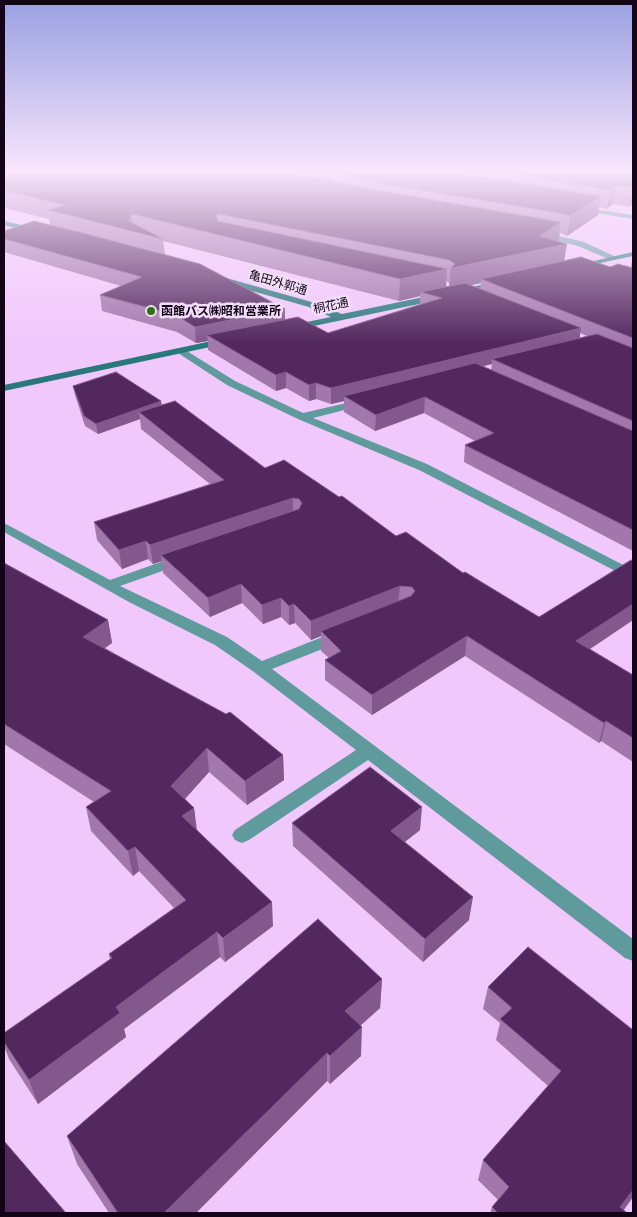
<!DOCTYPE html>
<meta charset="utf-8">
<style>
body{margin:0}
#map{position:relative;width:637px;height:1217px;overflow:hidden;background:#f1c8fb;font-family:Inter,sans-serif}
canvas{display:block}
.frame{position:absolute;inset:0;border:5px solid #140418;pointer-events:none}
</style>
<div id="map">
<canvas width="637" height="1217"></canvas>
<div class="frame"></div>
</div>
<script>
const ctx = document.querySelector('canvas').getContext('2d');
ctx.lineJoin = 'round';
function poly(rows) {
  const path = new Path2D();
  for (const r of rows) {
    path.moveTo(r[0], r[1]);
    for (let i = 2; i < r.length; i += 2) path.lineTo(r[i], r[i + 1]);
  }
  return path;
}
function paint(path, color) {
  ctx.fillStyle = color;
  ctx.fill(path, 'evenodd');
}
function trace(path, color, width, dash) {
  ctx.strokeStyle = color;
  ctx.lineWidth = width;
  ctx.lineCap = dash ? 'butt' : 'round';
  ctx.setLineDash(dash || []);
  ctx.stroke(path);
}
function label(font, color, halo, rows, align = 'center') {
  ctx.font = font + ' Inter,"Noto Sans JP",sans-serif';
  ctx.lineWidth = 5;
  ctx.setLineDash([]);
  ctx.textBaseline = 'middle';
  ctx.strokeStyle = halo;
  ctx.fillStyle = color;
  for (const [text, x, y, turn = 0] of rows) {
    ctx.save();
    ctx.translate(x, y);
    ctx.rotate((+turn || 0) * Math.PI / 180);
    ctx.textAlign = isNaN(turn) ? turn : align;
    if (halo) ctx.strokeText(text, 0, 0);
    ctx.fillText(text, 0, 0);
    ctx.restore();
  }
}
const lane = poly([
 [575,206,633,215,633,219,578,210,574,208,575,206],
 [537,231,584,242,618,258,611,260,578,246,537,235,537,231]
]);
const street = poly([
 [182,348,235,381,303,413,364,399,368,400,369,402,368,404,313,418,427,464,633,570,633,580,419,470,298,419,227,385,178,353,178,349,182,348],
 [4,523,110,580,175,557,185,557,187,560,185,563,120,586,227,637,262,661,335,632,345,632,348,636,345,640,272,669,633,939,633,961,625,958,368,760,249,840,242,843,235,840,232,835,235,830,356,750,254,672,215,645,129,602,4,532,4,523]
]);
const secondary = poly([
 [4,221,39,229,40,231,36,233,4,225,4,221],
 [633,252,633,256,576,268,572,266,633,252],
 [223,277,315,303,342,314,500,281,504,284,500,287,290,331,285,328,287,326,331,317,309,307,220,282,219,280,223,277],
 [226,338,231,341,229,343,4,391,4,385,226,338]
]);
const wall = poly([
 [4,173,633,173,633,204,629,207,613,204,607,209,599,207,598,215,567,236,560,233,559,242,567,244,564,261,610,267,631,267,632,260,633,259,633,551,464,462,465,445,475,441,424,413,375,431,344,412,344,401,331,404,316,399,309,401,286,388,276,391,208,350,208,341,196,343,177,332,102,311,100,295,121,286,4,252,4,231,50,225,49,219,4,208],
 [163,241,399,301,420,296,420,304,328,333,285,320,165,254],
 [446,281,449,283,449,286,446,287],
 [481,283,480,289,470,285],
 [580,333,587,336,580,338],
 [492,364,491,370,483,366],
 [73,386,161,401,162,405,265,468,396,536,463,573,539,617,633,561,633,620,590,649,633,675,633,762,601,741,599,743,465,656,372,715,325,680,325,660,329,658,321,651,321,636,311,640,295,623,289,625,281,617,263,624,242,603,210,617,163,573,162,561,153,564,148,559,122,569,97,540,94,522,210,484,141,429,140,419,98,434,85,426,75,395],
 [4,563,108,620,112,643,105,648,283,755,284,780,247,805,209,772,185,799,194,808,197,830,273,926,225,962,220,957,124,1029,126,1037,38,1104,9,1059,4,1046,4,1033,110,959,109,954,174,908,139,871,133,876,91,831,86,807,94,802,4,744],
 [292,823,420,830,405,842,469,920,423,962,293,846],
 [382,979,380,1008,360,1026,361,1056,330,1084,327,1081,196,1213,109,1213,77,1164,67,1136],
 [488,987,633,1030,633,1197,624,1210,627,1213,490,1213,492,1207,498,1200,478,1180,483,1160,548,1086,496,1040,500,1023,483,1009]
]);
const shadedWall = poly([
 [616,186,613,204,607,209,610,190],
 [633,188,633,204,629,207],
 [601,196,598,215,567,236,570,216],
 [132,214,134,232,129,221],
 [218,214,219,233,217,235,216,215],
 [561,222,558,242,567,244,563,265,481,279,481,283,449,290,451,268,540,236],
 [447,269,446,291,421,292,420,296,399,301,400,279],
 [285,309,285,325,207,335,208,341,196,343,195,327],
 [581,328,579,343,492,359,492,364,350,399,344,396,344,401,331,404,331,388],
 [286,372,286,388,276,391,276,375],
 [316,383,316,399,309,401,309,385],
 [425,397,424,413,375,431,376,415],
 [161,401,162,411,139,412,140,419,98,434,96,424],
 [293,498,293,516,161,555,162,561,153,564,150,545],
 [146,541,148,559,122,569,119,550],
 [241,584,242,603,210,617,208,598],
 [400,586,398,605,321,631,321,636,311,640,311,621],
 [281,598,281,617,263,624,262,605],
 [294,604,295,623,289,625,289,606],
 [633,604,633,620,572,661,576,641],
 [108,620,112,643,88,660,83,637],
 [467,636,465,656,372,715,372,695],
 [606,721,601,741,599,743,604,723],
 [207,748,209,772,174,811,171,786],
 [283,755,284,780,247,805,245,781],
 [422,807,420,830,389,854,391,831],
 [194,808,197,833,182,816],
 [135,847,139,871,133,876,128,851],
 [473,897,469,920,423,962,425,939],
 [272,902,273,926,225,962,223,938],
 [217,932,220,957,124,1029,126,1037,38,1104,29,1080,116,1007],
 [382,979,380,1008,344,1040,345,1011],
 [362,1027,361,1056,330,1084,330,1056],
 [327,1053,327,1081,196,1213,164,1213],
 [633,1190,633,1197,621,1213,620,1207]
]);
const building = poly([
 [9,173,294,173,382,191,561,222,540,236,567,244,451,268,455,264,449,260,218,214,216,215,218,221,447,269,400,279,132,214,129,221,163,239,48,210,65,205,4,191,4,174,9,173],
 [332,173,460,173,601,196,570,216,559,213,383,184,332,173],
 [505,173,633,173,633,188,616,186,610,190,505,173],
 [34,221,83,233,200,264,285,309,195,327,176,315,100,295,142,277,4,239,4,231,34,221],
 [581,257,610,267,618,264,633,268,633,338,481,279,581,257],
 [465,283,581,328,331,388,316,383,309,385,286,372,276,375,207,335,298,317,328,333,442,298,421,292,465,283],
 [597,334,633,348,633,421,492,359,597,334],
 [475,363,633,431,633,530,465,445,494,433,425,397,376,415,344,396,475,363],
 [116,372,161,401,96,424,84,416,73,386,116,372],
 [175,401,265,468,284,460,339,497,342,496,396,536,406,532,463,573,465,572,539,617,631,560,633,561,633,604,576,641,633,675,633,738,606,721,604,723,467,636,372,695,325,660,341,651,321,631,411,596,415,591,412,587,400,586,311,621,294,604,289,606,281,598,262,605,241,584,208,598,161,555,299,509,302,503,299,499,293,498,150,545,146,541,119,550,94,522,224,480,139,412,175,401],
 [4,563,108,620,83,637,226,714,230,712,283,755,245,781,207,748,171,786,194,808,182,816,272,902,223,938,217,932,116,1007,120,1013,29,1080,4,1042,4,1033,112,958,109,954,186,900,135,847,128,851,86,807,111,791,4,724,4,563],
 [370,767,422,807,391,831,473,897,425,939,292,823,370,767],
 [318,919,382,979,345,1011,362,1027,330,1056,327,1053,164,1213,118,1213,67,1136,318,919],
 [528,947,633,1030,633,1190,620,1207,627,1213,498,1213,492,1207,509,1187,483,1160,561,1071,500,1019,512,1008,488,987,528,947],
 [4,1141,66,1213,4,1213,4,1141]
]);
const markers = [
 [151,311,5,"#2c7212"]
];
const farStreetnames = [
 ["亀田外郭通",278,283,16],
 ["桐花通",331,306,-12]
];
const farPoinames = [
 ["函館バス㈱昭和営業所",161,311]
];
paint(lane, '#5f9a9d');
paint(street, '#5f9a9d');
paint(secondary, '#29787b');
paint(wall, '#a278ac');
paint(shadedWall, '#82588d');
paint(building, '#53285e');
trace(building, '#82588d', 1);
const sky = ctx.createLinearGradient(0, 0, 0, 343);
sky.addColorStop(0, '#99a0e0');
sky.addColorStop(0.5, '#f9e6fd');
sky.addColorStop(1, '#f9e6fd00');
ctx.fillStyle = sky;
ctx.fillRect(0, 0, 637, 343);
for (const [x, y, r, color] of markers) {
  const dot = new Path2D();
  dot.arc(x, y, r, 0, 2 * Math.PI);
  ctx.fillStyle = color;
  ctx.fill(dot);
  trace(dot, '#f2def8', 2);
}
label('12px', '#140418', '#f2def8', farStreetnames);
label('bold 12px', '#140418', '#f2def8', farPoinames, 'left');
</script>
